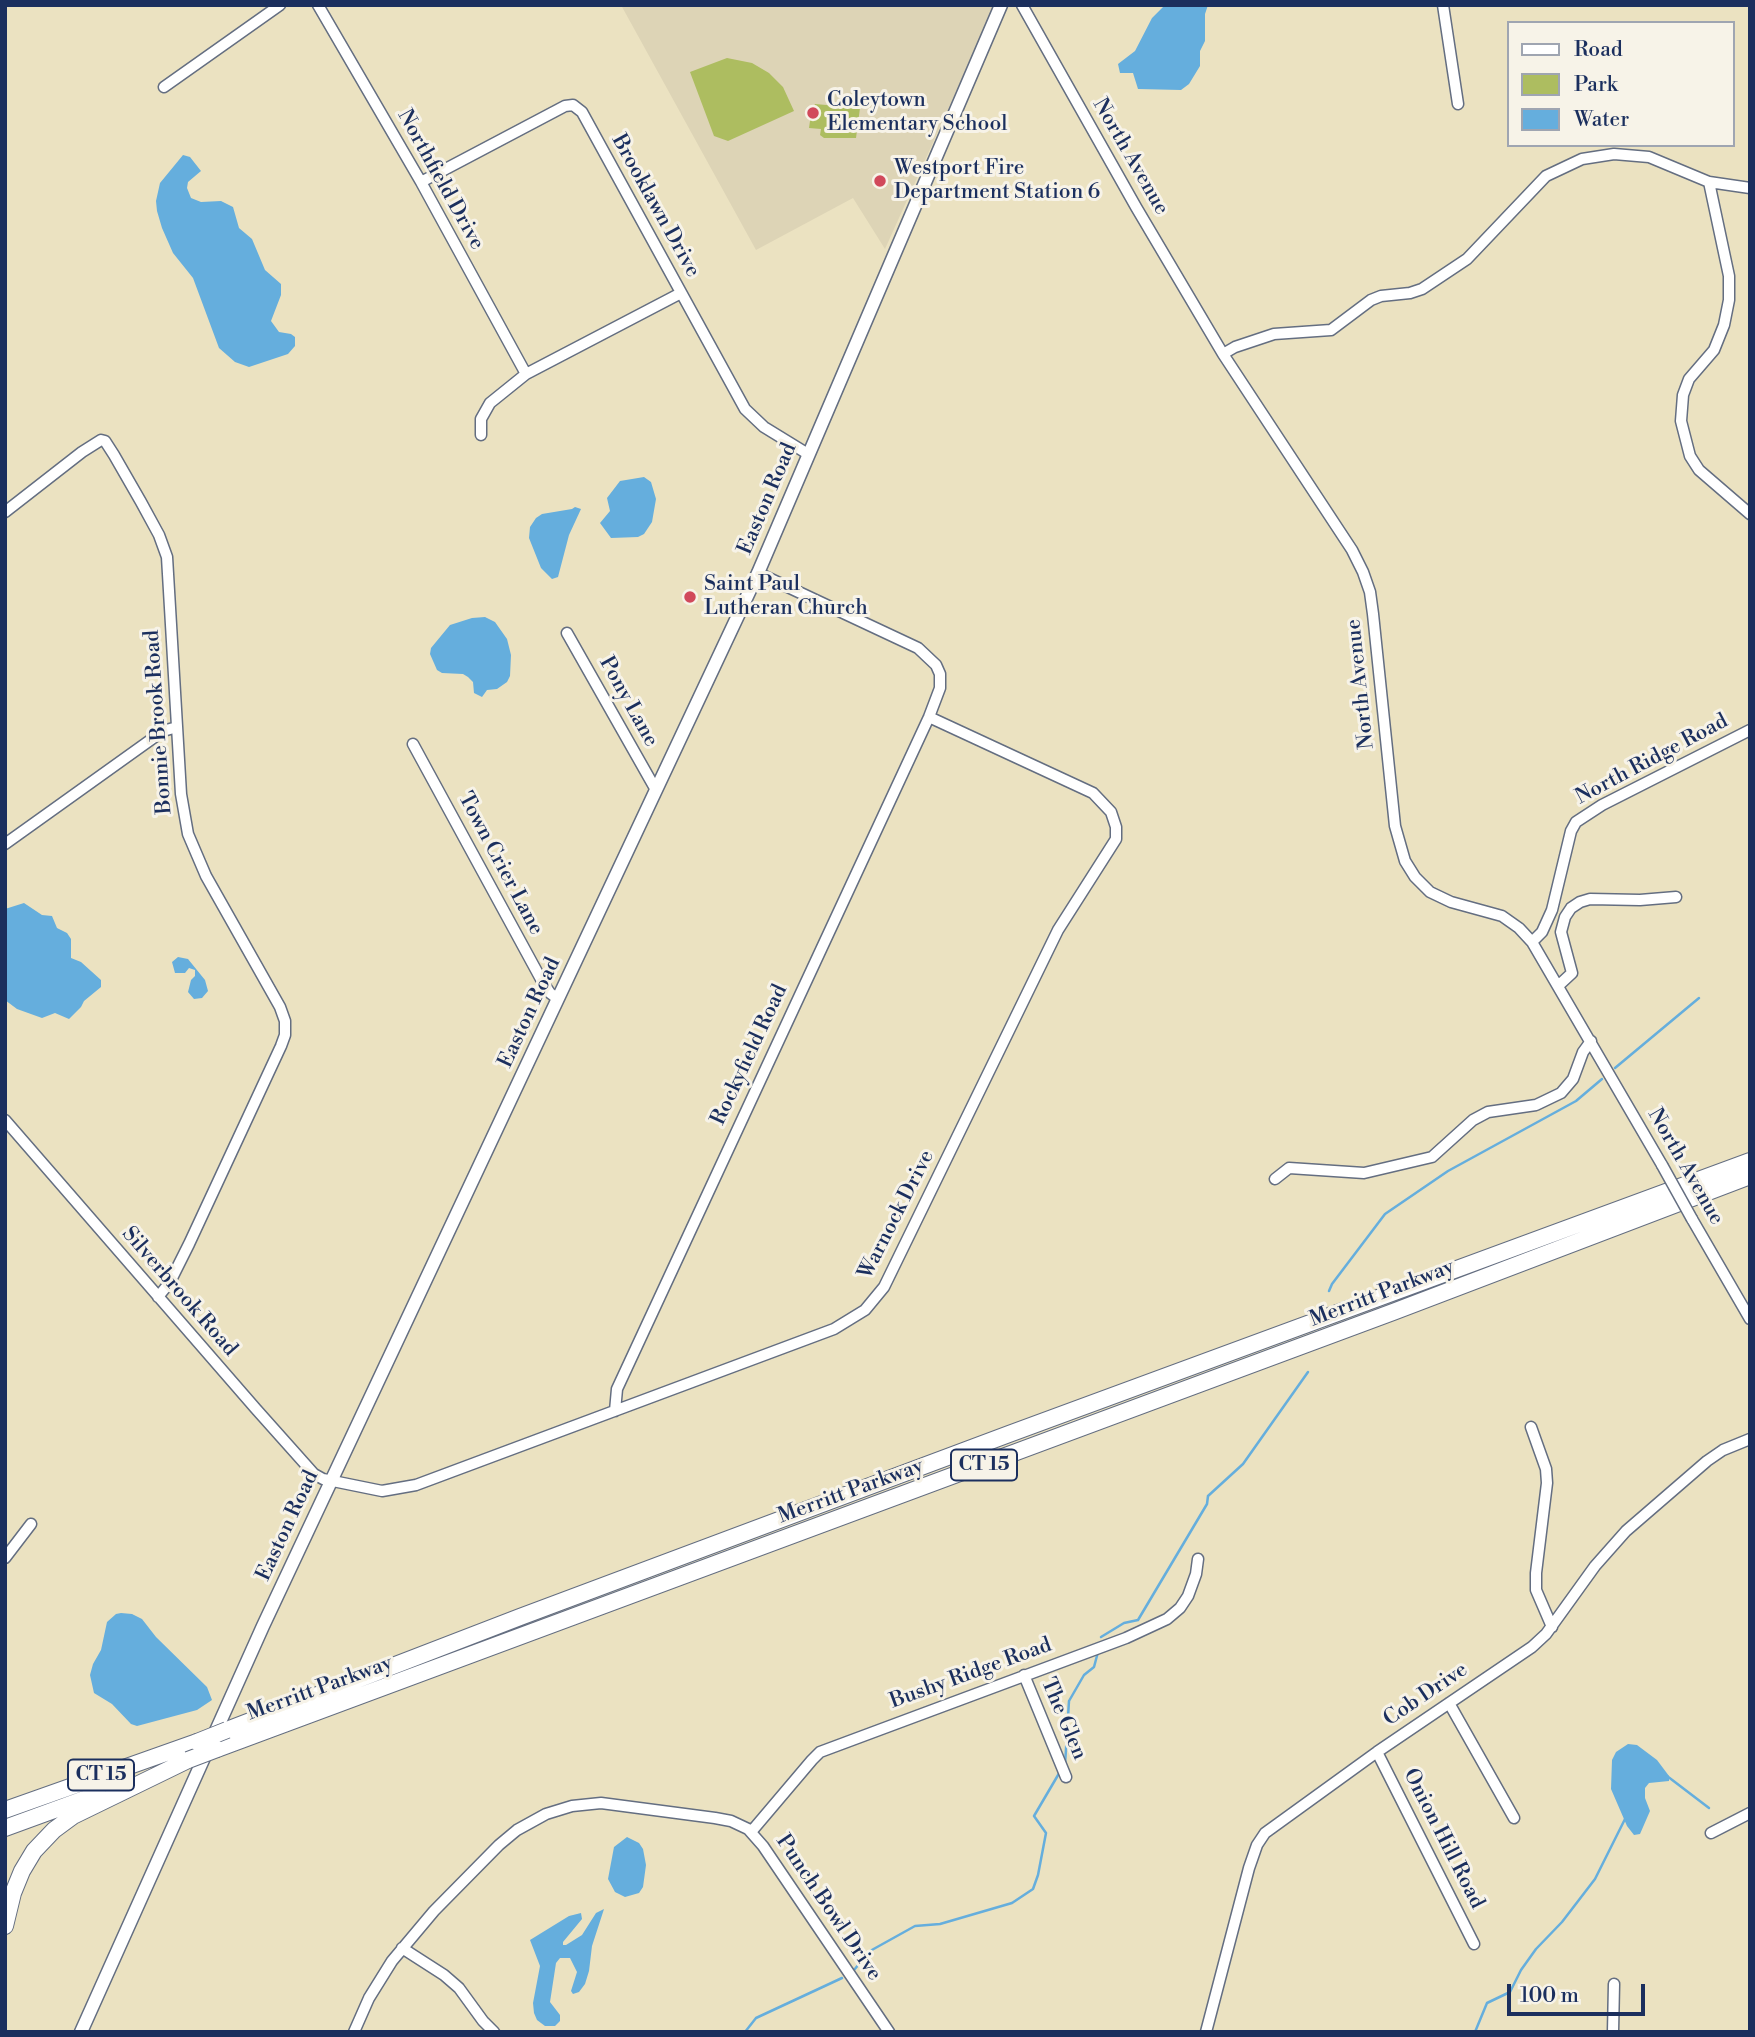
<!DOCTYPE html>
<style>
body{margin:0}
#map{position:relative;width:1755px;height:2037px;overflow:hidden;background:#ebe2c1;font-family:"Libre Bodoni",serif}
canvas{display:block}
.frame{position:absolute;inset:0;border:7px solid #1b2f5e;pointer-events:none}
.legend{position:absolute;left:1507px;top:21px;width:228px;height:126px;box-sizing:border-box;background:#f7f3e8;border:2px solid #9fa5b1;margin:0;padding:9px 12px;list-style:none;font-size:21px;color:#1b2f5e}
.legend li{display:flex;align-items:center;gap:14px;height:35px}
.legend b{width:35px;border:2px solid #9fa5b1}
.scale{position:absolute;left:1507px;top:1984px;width:138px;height:32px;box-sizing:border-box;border:4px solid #1b2f5e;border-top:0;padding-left:9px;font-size:21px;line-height:24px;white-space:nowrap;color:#1b2f5e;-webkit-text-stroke:5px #f7f3e8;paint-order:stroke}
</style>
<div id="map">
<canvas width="1755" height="2037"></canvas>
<div class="frame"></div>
<ul class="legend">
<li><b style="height:9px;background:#fff"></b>Road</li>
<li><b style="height:19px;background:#adbd60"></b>Park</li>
<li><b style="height:19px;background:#65aedd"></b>Water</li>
</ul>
<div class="scale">100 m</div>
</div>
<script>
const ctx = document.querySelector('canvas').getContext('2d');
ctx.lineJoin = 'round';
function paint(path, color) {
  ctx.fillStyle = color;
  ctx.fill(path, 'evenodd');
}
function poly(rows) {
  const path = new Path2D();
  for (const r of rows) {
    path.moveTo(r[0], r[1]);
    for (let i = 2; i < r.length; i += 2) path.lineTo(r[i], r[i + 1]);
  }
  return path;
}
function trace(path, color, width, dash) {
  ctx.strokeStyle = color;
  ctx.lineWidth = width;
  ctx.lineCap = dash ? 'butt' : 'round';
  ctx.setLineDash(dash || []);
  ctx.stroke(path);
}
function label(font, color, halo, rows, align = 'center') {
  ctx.font = font + ' "Libre Bodoni",serif';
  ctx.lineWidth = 6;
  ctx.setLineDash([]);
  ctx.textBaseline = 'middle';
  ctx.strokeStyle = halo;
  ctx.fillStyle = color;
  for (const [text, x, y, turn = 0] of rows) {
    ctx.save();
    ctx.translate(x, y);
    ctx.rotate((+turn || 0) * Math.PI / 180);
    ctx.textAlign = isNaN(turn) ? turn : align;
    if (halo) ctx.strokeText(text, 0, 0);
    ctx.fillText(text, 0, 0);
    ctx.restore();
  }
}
const built = poly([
 [621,5,995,5,885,249,853,198,756,250]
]);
const green = poly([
 [727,58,752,63,769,73,783,87,794,111,728,141,714,136,690,72],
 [815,104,860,108,856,138,824,138,820,135,821,129,809,128,811,114]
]);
const water = poly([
 [1165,5,1208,5,1205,14,1205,41,1200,51,1200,66,1189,84,1181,90,1138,89,1133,73,1120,73,1118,64,1135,51,1152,18],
 [183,155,190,157,201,171,188,182,187,188,191,198,201,202,221,201,233,207,239,228,252,239,265,270,281,284,281,295,271,321,279,332,291,334,295,337,295,346,288,354,249,367,235,362,219,348,193,278,173,253,162,228,157,211,156,201,160,183],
 [644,477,651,482,656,499,652,522,644,534,638,537,611,538,600,523,610,511,607,498,620,481],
 [575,507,581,509,569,535,558,577,552,579,541,568,529,538,530,527,536,518,542,514,572,509],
 [485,617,495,622,507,639,511,655,510,676,507,682,497,689,487,690,482,697,474,693,473,682,468,677,463,674,442,673,437,670,430,654,431,648,450,625,472,618],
 [24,903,42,915,52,916,57,928,67,933,71,939,71,958,81,962,101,980,101,987,84,1001,81,1007,69,1019,55,1013,42,1018,17,1009,5,1000,5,909],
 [178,957,188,959,205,980,208,991,202,998,194,999,188,992,191,980,195,976,195,970,189,968,185,973,175,973,172,962],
 [121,1613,132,1614,142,1619,156,1637,207,1687,212,1700,197,1710,137,1726,131,1724,112,1704,94,1693,90,1675,93,1664,101,1650,107,1622,116,1614],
 [1628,1744,1637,1745,1657,1760,1669,1776,1669,1781,1649,1783,1645,1788,1645,1798,1650,1811,1640,1834,1634,1835,1627,1826,1611,1789,1612,1760,1616,1752],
 [627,1837,639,1843,643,1849,646,1865,643,1887,639,1893,625,1897,615,1892,608,1879,614,1847],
 [604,1909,592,1946,589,1971,585,1984,579,1992,573,1994,571,1991,577,1972,570,1958,560,1958,556,1963,550,2002,560,2015,560,2021,555,2026,545,2026,537,2020,534,2013,533,2003,540,1966,530,1940,569,1916,581,1913,582,1919,563,1942,563,1945,566,1945,582,1935,596,1913]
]);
const stream = poly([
 [1615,1068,1699,998],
 [1329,1291,1332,1284,1385,1214,1448,1171,1576,1101,1602,1079],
 [1101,1637,1124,1623,1138,1620,1207,1504,1208,1496,1243,1464,1308,1372],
 [1065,1765,1069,1701,1084,1675,1094,1667,1098,1652],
 [1667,1776,1709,1808],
 [854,1970,870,1951,915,1926,940,1924,1012,1903,1033,1889,1038,1875,1046,1833,1034,1816,1061,1770],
 [745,2032,756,2018,842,1978],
 [1475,2032,1487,2003,1510,1992,1521,1970,1536,1949,1562,1922,1595,1879,1625,1819]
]);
const minor = poly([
 [318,5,421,182,526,374],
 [1022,5,1136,207,1223,354,1352,550,1363,572,1370,592,1373,614,1395,826,1405,861,1415,877,1430,892,1451,902,1502,916,1519,928,1532,942,1662,1165],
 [1443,5,1458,104],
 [164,87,280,5],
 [421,182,565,106,573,105,582,112,745,409,764,427,808,454],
 [1709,182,1729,276,1729,300,1724,325,1714,350,1689,379,1683,395,1681,421,1690,456,1699,470,1750,514],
 [1223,354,1235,347,1274,334,1331,330,1371,300,1381,296,1410,293,1422,289,1467,259,1546,176,1582,159,1614,154,1649,157,1709,182,1750,188],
 [481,435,481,419,490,403,526,374,681,293],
 [5,512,82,452,101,440,105,441,114,455,141,502,159,535,167,557,181,794,188,834,206,876,280,1007,285,1021,285,1035,281,1046,189,1244,170,1282,158,1297],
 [567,633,656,790],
 [413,744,542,981,550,993,558,999],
 [5,844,163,731,177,727],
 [1532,942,1542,932,1552,910,1571,831,1576,822,1602,805,1750,730],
 [1558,986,1572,973,1561,932,1565,917,1571,908,1580,902,1590,899,1640,900,1676,897],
 [5,1120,256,1409,314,1474,323,1479,382,1491,416,1485,834,1329,865,1310,884,1287,1058,930,1116,839,1116,827,1111,812,1093,793,929,717],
 [1275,1179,1289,1168,1364,1173,1432,1157,1473,1120,1488,1112,1536,1105,1561,1093,1573,1079,1583,1052,1591,1041],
 [1692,1219,1750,1319],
 [615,1411,617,1389,929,717,940,688,940,674,936,665,918,648,758,573],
 [1531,1427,1546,1469,1547,1483,1536,1573,1536,1590,1552,1627],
 [5,1558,31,1524],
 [1024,1675,1066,1777],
 [1449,1703,1514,1818],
 [1377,1752,1474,1944],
 [751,1832,812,1760,820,1752,1126,1638,1167,1619,1180,1608,1188,1596,1196,1574,1198,1559],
 [1711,1833,1750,1813],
 [402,1948,444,1975,459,1988,483,2021,494,2032],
 [354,2032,369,1998,392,1961,434,1911,499,1845,517,1830,546,1814,572,1806,601,1803,715,1818,731,1821,748,1829,763,1846,889,2032],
 [1206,2032,1249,1868,1257,1845,1265,1833,1377,1752,1532,1647,1546,1634,1595,1566,1626,1531,1707,1461,1723,1450,1750,1439],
 [1613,2032,1614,1984]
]);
const major = poly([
 [81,2032,263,1626,758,573,1001,5]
]);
const highway = poly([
 [227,1730,520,1617,1009,1434,1750,1161],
 [217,1749,1393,1312,1750,1176],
 [5,1810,197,1742],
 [5,1828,98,1794],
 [5,1926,13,1893,22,1871,34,1851,54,1830,73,1816,188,1760]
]);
const minorBridge = poly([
 [1662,1165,1692,1219]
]);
const highwayBridge = poly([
 [197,1742,227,1730],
 [188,1760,217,1749]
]);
const markers = [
 [813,113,7,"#d1495b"],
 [880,181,7,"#d1495b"],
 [690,597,7,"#d1495b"]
];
const shields = [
 [984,1465,66],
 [101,1775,66]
];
const shieldNames = [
 ["CT 15",984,1465],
 ["CT 15",101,1775]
];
const poiNames = [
 ["Coleytown",827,101],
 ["Elementary School",827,125],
 ["Westport Fire",894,169],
 ["Department Station 6",894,193],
 ["Saint Paul",704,585],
 ["Lutheran Church",704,609]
];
const streetNames = [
 ["North Avenue",1130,157,60],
 ["Northfield Drive",440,180,61],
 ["Brooklawn Drive",655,206,61],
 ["Easton Road",768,499,-67],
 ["North Avenue",1361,684,-96],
 ["Pony Lane",628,702,61],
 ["Bonnie Brook Road",159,722,-94],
 ["North Ridge Road",1652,760,-28],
 ["Town Crier Lane",500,864,62],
 ["Easton Road",530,1013,-65],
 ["Rockyfield Road",750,1055,-65],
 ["North Avenue",1685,1167,60],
 ["Warnock Drive",897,1215,-63],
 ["Silverbrook Road",179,1292,49],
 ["Merritt Parkway",1382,1294,-21],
 ["Merritt Parkway",851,1492,-20],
 ["Easton Road",288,1526,-65],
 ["Bushy Ridge Road",971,1674,-20],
 ["Merritt Parkway",320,1689,-20],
 ["Cob Drive",1426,1695,-34],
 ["The Glen",1063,1719,67],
 ["Onion Hill Road",1443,1839,63],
 ["Punch Bowl Drive",828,1908,56]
];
paint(built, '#ddd4b6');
paint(green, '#adbd60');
paint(water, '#65aedd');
trace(stream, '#65aedd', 2.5);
trace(minor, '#646e81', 13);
trace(major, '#646e81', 15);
trace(highway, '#646e81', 18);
trace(minor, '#fff', 10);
trace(major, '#fff', 12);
trace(highway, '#fff', 16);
trace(minorBridge, '#646e81', 13, []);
trace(highwayBridge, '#646e81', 18, []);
trace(minorBridge, '#fff', 10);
trace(highwayBridge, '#fff', 16);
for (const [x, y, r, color] of markers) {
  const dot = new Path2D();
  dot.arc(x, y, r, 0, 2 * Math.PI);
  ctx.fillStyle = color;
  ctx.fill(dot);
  trace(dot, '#f7f3e8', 2.5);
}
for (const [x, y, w] of shields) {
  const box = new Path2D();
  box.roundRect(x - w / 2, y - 15.5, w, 31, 5);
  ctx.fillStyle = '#f7f3e8';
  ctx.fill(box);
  trace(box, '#1b2f5e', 2);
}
label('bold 19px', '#1b2f5e', null, shieldNames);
label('21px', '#1b2f5e', '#f7f3e8', poiNames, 'left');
label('21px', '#1b2f5e', '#f7f3e8', streetNames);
</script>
